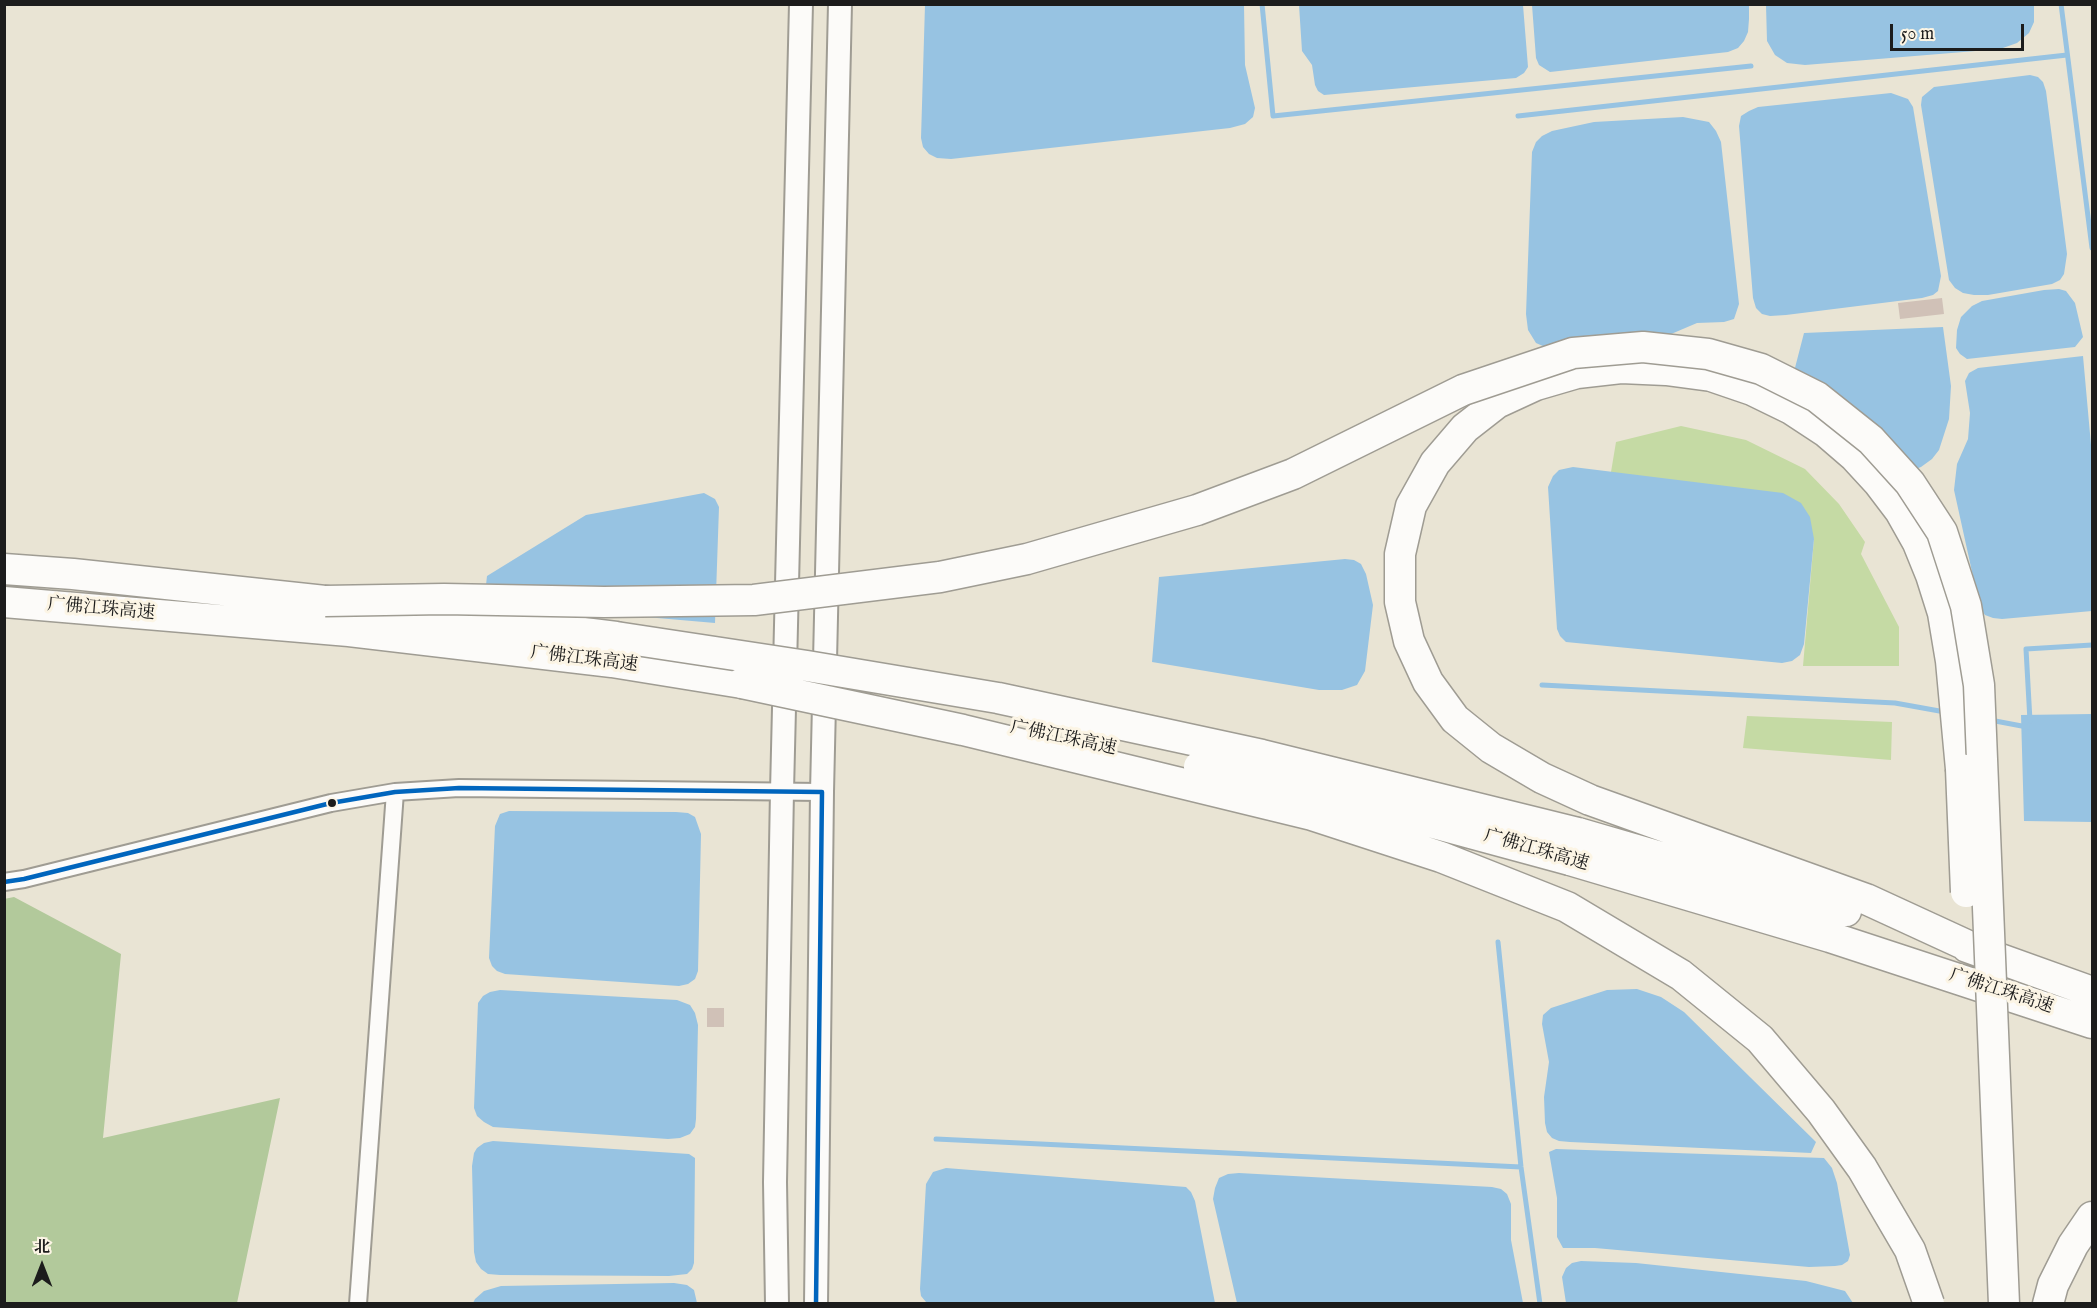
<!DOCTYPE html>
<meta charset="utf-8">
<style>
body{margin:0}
#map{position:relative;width:2097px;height:1308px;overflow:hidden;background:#e9e4d4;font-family:"IM FELL English","Noto Serif SC",serif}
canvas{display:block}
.frame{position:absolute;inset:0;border:6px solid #1c1c1c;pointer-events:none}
.north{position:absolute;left:12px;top:1236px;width:60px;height:60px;-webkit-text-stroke:4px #fcf5e5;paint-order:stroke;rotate:0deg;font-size:16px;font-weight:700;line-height:24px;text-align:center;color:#1c1c1c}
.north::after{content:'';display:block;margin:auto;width:21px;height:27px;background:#1c1c1c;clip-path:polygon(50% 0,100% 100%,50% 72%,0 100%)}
.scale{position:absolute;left:1890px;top:24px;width:134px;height:27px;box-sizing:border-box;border:3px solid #1c1c1c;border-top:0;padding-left:8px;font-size:18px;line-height:21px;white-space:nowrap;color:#1c1c1c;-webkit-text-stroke:4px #fcf5e5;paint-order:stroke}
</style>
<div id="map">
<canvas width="2097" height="1308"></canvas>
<div class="frame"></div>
<div class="north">北</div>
<div class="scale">50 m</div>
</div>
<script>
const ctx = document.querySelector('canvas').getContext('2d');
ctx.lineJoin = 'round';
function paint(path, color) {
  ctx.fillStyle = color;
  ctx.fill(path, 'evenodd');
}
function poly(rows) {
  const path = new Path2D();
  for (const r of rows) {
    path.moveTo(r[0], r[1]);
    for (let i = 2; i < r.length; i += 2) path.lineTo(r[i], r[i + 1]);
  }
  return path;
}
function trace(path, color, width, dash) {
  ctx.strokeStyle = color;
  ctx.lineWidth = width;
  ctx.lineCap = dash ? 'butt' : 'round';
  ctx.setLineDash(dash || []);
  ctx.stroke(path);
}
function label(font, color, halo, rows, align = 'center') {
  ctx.font = font + ' "IM FELL English","Noto Serif SC",serif';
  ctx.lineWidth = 6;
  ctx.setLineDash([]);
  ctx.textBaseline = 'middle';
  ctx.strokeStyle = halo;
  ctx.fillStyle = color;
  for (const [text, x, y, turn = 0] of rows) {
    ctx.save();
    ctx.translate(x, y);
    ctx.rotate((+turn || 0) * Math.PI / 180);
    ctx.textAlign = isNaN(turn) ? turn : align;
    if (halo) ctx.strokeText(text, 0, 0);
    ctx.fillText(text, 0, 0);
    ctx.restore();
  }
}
const green = poly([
 [1681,426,1746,440,1805,469,1839,504,1865,542,1861,554,1899,627,1899,666,1803,666,1814,539,1611,472,1616,442],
 [1747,716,1892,722,1891,760,1743,748]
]);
const forest = poly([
 [14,897,121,954,103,1138,280,1098,237,1303,5,1303,4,899]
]);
const water = poly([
 [925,5,1244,5,1245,65,1255,108,1253,117,1245,124,1230,128,951,159,937,158,929,154,923,147,921,138],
 [1299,5,1523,5,1528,67,1524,73,1516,78,1324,95,1318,91,1315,85,1312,65,1302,51],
 [1532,5,1749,5,1749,19,1748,32,1744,41,1738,48,1728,52,1550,72,1539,65,1536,58],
 [1766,5,2034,5,2034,22,2029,33,2017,43,2000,49,1805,65,1787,63,1775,55,1767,41],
 [2030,75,2038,77,2043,82,2046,91,2067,254,2064,274,2060,280,2052,284,1988,295,1974,295,1963,293,1955,288,1949,280,1921,105,1922,97,1934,87],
 [1891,93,1908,99,1913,107,1941,276,1938,291,1933,295,1922,298,1786,315,1770,316,1762,314,1756,308,1753,298,1739,126,1741,116,1749,111,1758,107],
 [1683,117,1709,122,1716,131,1721,142,1739,304,1734,319,1724,322,1697,323,1657,340,1552,350,1536,343,1528,330,1526,314,1532,152,1536,142,1542,136,1552,131,1594,122],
 [2059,289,2066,291,2075,303,2083,337,2075,347,1967,359,1960,354,1956,348,1957,330,1961,317,1972,306,1982,301,2044,290],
 [1943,327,1951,386,1949,419,1939,450,1932,459,1921,467,1905,473,1789,391,1804,333],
 [2083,356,2092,456,2092,611,2002,619,1993,618,1985,615,1980,608,1954,490,1957,464,1968,439,1970,413,1965,381,1969,373,1978,368],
 [1573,467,1783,493,1801,503,1810,517,1814,539,1804,644,1800,655,1792,661,1782,663,1566,642,1560,636,1557,629,1548,487,1553,476,1559,470],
 [704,493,715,499,719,507,715,623,484,603,487,576,586,515],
 [1345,559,1354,560,1361,564,1366,574,1373,605,1365,671,1357,685,1342,690,1319,690,1152,662,1159,577],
 [2092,714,2092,822,2024,821,2021,715],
 [509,811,676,812,688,813,695,817,701,834,698,971,695,979,688,984,679,986,505,974,497,971,492,966,489,958,495,826,500,814],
 [1637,989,1661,997,1684,1012,1816,1142,1811,1153,1570,1142,1559,1141,1552,1138,1547,1132,1545,1123,1544,1097,1549,1062,1542,1024,1543,1015,1551,1008,1607,990],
 [500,990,677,1000,690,1005,695,1013,698,1025,696,1119,695,1127,690,1134,680,1138,668,1139,493,1127,484,1122,477,1116,474,1108,478,1003,483,996,490,992],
 [493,1141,689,1154,695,1158,694,1263,692,1269,687,1274,669,1276,500,1275,488,1274,481,1269,476,1262,474,1252,472,1166,474,1153,477,1148,484,1143],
 [1556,1149,1824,1158,1832,1168,1837,1183,1850,1255,1848,1261,1842,1265,1835,1266,1809,1267,1595,1248,1563,1248,1557,1237,1557,1198,1549,1152],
 [946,1168,1186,1187,1191,1192,1195,1201,1215,1303,929,1304,926,1302,921,1296,920,1289,926,1184,933,1172],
 [1239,1173,1492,1187,1501,1189,1507,1194,1511,1204,1511,1240,1523,1303,1237,1303,1213,1199,1215,1188,1219,1178,1228,1174],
 [1581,1261,1636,1263,1806,1281,1845,1291,1853,1303,1566,1303,1562,1277,1566,1268,1572,1263],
 [674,1283,687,1285,694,1290,697,1303,473,1303,475,1299,484,1291,501,1286]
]);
const stream = poly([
 [1262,4,1273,116,1751,66],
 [2061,4,2092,248],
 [1518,116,2067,55],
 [1542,685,1895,703,1945,712],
 [1990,720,2027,727],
 [2030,721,2026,649,2092,645],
 [1498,942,1521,1167,1540,1304],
 [936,1139,1521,1167]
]);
const building = poly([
 [1942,298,1944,314,1900,319,1898,303],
 [707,1008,724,1008,724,1027,707,1027]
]);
const minor = poly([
 [4,882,24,879,331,803,395,792,459,788,822,792],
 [358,1304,395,792]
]);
const secondary = poly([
 [777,1304,775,1182,782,791,801,4],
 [816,1304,822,792,840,4]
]);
const motorway = poly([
 [4,569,73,574,325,601,616,637],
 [4,602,349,631,612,662,742,683],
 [1961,769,1951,661,1943,613,1931,575,1918,543,1900,511,1878,482,1855,457,1826,432,1791,409,1752,390,1711,376,1666,370,1621,368,1577,373,1536,385,1497,403,1465,428,1435,463,1411,506,1400,554,1400,602,1409,641,1428,682,1455,719,1491,748,1542,778,1590,800,1866,899,1979,951],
 [1578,833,1846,911],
 [1570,860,1830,937,2092,1023],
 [1967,947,2092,992],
 [2048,1304,2053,1285,2073,1245,2092,1217]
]);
const motorwayBridge = poly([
 [325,601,444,599,604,602,754,600,940,577,1027,559,1197,510,1293,474,1463,390,1573,353,1643,347,1708,354,1761,369,1817,397,1871,440,1910,483,1942,532,1966,606,1979,685,2004,1304],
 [616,637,807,666,998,698,1262,755,1578,833],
 [742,683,963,730,1312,815,1441,857,1567,907,1681,975,1760,1039,1821,1111,1862,1168,1910,1250,1929,1304],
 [1199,767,1258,780,1419,819,1570,860],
 [1961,769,1966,892]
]);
const bus1 = poly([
 [4,882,24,879,331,803,395,792,459,788,822,792,816,1304]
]);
const markers = [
 [332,803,5,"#1c1c1c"]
];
const streetNames = [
 ["广佛江珠高速",101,610,5],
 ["广佛江珠高速",584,660,7],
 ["广佛江珠高速",1063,739,12],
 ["广佛江珠高速",1536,851,16],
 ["广佛江珠高速",2001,992,18]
];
paint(green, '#c5daa4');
paint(forest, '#b2c99b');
paint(water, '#97c3e2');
trace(stream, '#97c3e2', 5);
paint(building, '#d0c1b7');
trace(minor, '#9f9c93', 20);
trace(secondary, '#9f9c93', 26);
trace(motorway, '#9f9c93', 33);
trace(minor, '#fcfbf9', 16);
trace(secondary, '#fcfbf9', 22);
trace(motorway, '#fcfbf9', 30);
trace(motorwayBridge, '#9f9c93', 33, []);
trace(motorwayBridge, '#fcfbf9', 30);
trace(bus1, '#0065bd', 4.5);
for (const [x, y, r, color] of markers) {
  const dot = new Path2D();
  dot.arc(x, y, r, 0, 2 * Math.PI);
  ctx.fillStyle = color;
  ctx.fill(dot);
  trace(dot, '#fcf5e5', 2);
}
label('18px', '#1c1c1c', '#fcf5e5', streetNames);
</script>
